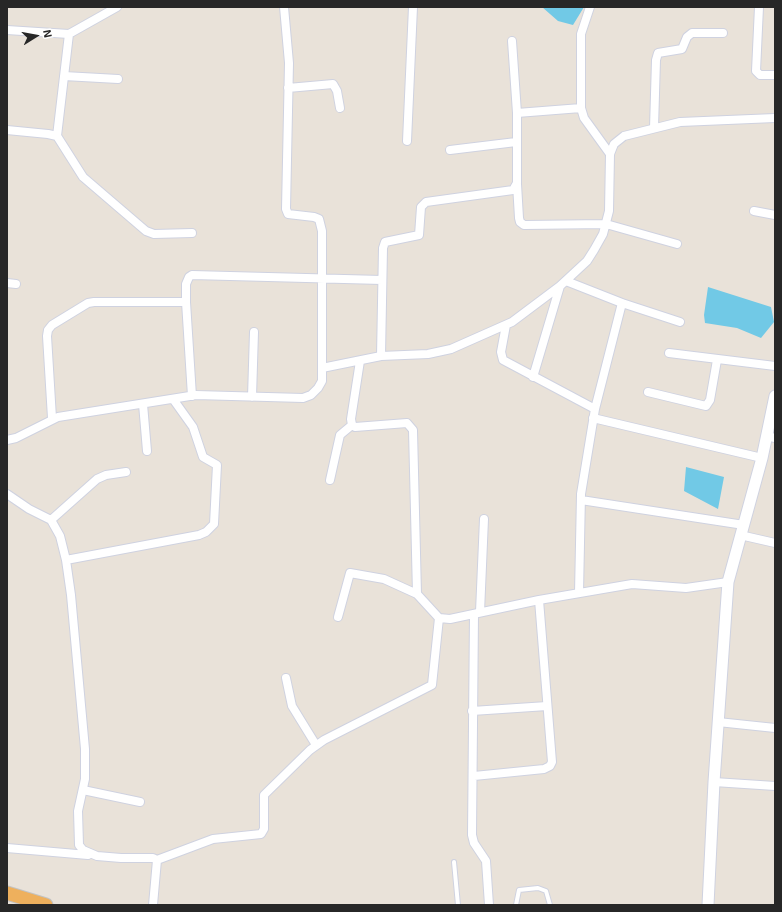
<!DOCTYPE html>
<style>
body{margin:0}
#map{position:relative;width:782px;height:912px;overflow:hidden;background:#e9e2d9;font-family:"Exo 2",sans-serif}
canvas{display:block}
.frame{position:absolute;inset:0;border:8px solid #272727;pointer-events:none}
.north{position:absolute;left:16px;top:16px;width:40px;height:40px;-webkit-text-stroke:3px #fff;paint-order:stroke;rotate:79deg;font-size:11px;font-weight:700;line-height:16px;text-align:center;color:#272727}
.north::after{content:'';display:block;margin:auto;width:14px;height:18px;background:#272727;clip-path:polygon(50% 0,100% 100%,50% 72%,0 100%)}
</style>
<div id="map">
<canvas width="782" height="912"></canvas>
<div class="frame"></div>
<div class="north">N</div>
</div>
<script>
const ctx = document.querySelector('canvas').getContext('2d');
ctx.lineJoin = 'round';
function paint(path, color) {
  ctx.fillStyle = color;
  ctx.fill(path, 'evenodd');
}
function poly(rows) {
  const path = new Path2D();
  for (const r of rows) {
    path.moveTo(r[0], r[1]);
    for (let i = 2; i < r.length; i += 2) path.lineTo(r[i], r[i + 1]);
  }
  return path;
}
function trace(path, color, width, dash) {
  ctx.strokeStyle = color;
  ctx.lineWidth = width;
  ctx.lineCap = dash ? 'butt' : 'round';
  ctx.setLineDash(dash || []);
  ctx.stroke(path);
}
const water = poly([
 [542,7,584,7,573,25,558,21],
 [708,287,771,307,774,322,761,338,737,328,705,323,704,315],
 [686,467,724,477,718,509,684,491]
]);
const service = poly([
 [454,862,458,905],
 [516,905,519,890,538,888,546,891,550,905]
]);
const minor = poly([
 [590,7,581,34,581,108,584,118,610,154],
 [759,7,756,71,760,75,775,75],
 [7,30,69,34,117,7],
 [512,41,517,113],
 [64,76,118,79],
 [288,88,333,84,337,91,340,108],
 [654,128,656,60,658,53,682,49,687,37,692,33,723,33],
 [7,130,48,134,57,136,83,177,146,231,154,234,192,233],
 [57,136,69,34],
 [407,141,413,7],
 [450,150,516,142],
 [517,184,519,218,520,222,524,225,606,224,677,244],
 [754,211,775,215],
 [566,281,622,303,680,322],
 [7,283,16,284],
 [506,325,501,352,503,360,595,409],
 [669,353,775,366],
 [381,356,383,248,385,242,419,235,421,207,426,202,513,190,517,183,517,113,581,108],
 [360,361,351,419,352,425,355,427,407,423,413,430,417,594],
 [322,368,381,356,428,354,451,349,512,322,560,286,587,261,594,250,603,234,609,211,610,154,614,144,624,136,680,122,775,118],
 [533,377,560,286],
 [648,392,706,406,710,400,717,360],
 [192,396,186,302,186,284,189,277,192,275,382,280],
 [252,397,254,332],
 [143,404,147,451],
 [52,418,47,336,48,330,52,325,88,303,94,302,186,302],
 [593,418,762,458],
 [766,436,775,438],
 [7,440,16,438,58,417,196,395,303,398,311,395,318,388,322,381,322,231,319,219,314,217,288,214,286,209,289,63,284,7],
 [330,480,340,435,352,425],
 [7,494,29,509,51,520,60,536,66,560,71,595,85,749,85,779,78,811,79,845,83,850,97,856,121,858,153,858,157,860,153,905],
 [581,500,744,525],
 [51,520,97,479,106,475,126,472],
 [740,535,775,543],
 [66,560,199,535,206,532,214,524,217,465,203,457,193,427,173,399],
 [579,593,581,494,595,409,622,303],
 [480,612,484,519],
 [474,614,472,835,474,843,486,861,489,905],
 [338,617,350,573,384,579,417,594,439,618,450,619,539,600,632,584,686,588,728,582],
 [286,678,292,706,316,745],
 [472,711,547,706],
 [718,722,775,728],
 [474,776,544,769,550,766,552,762,539,600],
 [714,782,775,786],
 [83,790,140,802],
 [7,848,88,855],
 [157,860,213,839,261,834,264,829,264,795,310,750,324,740,432,685,439,618]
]);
const secondary = poly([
 [708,905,714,782,728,582,762,458,775,396]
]);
const trunk = poly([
 [7,893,46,905]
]);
paint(water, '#71c9e6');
trace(service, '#cfd2e0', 6);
trace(minor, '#cfd2e0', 10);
trace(secondary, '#cfd2e0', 13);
trace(trunk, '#c3c3c3', 15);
trace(service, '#fff', 4);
trace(minor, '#fff', 8);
trace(secondary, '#fff', 11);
trace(trunk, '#eeb05d', 13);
</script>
